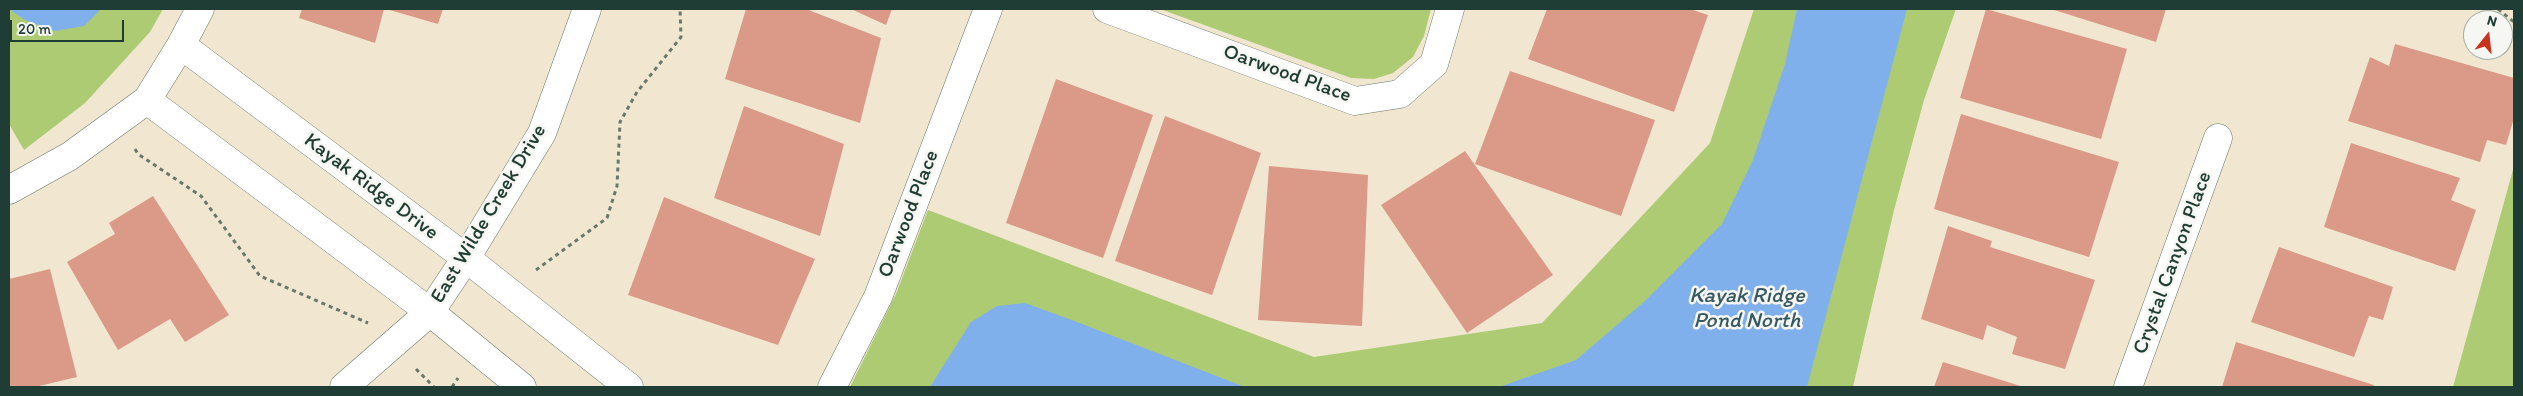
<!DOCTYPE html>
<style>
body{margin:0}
#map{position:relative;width:2523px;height:396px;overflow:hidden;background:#f1e7d1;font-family:Itim,sans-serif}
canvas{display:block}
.frame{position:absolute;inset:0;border:10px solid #1f3d34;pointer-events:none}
.north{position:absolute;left:2463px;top:10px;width:50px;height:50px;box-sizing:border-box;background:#f6f6f2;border:1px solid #a0aca6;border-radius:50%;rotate:16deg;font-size:14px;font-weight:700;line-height:20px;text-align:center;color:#1f3d34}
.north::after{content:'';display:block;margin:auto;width:18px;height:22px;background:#c8321e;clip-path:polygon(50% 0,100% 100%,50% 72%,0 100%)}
.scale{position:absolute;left:10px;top:20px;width:114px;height:22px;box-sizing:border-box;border:2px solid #1f3d34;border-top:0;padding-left:6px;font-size:15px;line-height:18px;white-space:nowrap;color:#1f3d34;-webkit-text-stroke:4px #f6f6f2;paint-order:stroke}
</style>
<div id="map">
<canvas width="2523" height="396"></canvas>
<div class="frame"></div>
<div class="north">N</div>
<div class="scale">20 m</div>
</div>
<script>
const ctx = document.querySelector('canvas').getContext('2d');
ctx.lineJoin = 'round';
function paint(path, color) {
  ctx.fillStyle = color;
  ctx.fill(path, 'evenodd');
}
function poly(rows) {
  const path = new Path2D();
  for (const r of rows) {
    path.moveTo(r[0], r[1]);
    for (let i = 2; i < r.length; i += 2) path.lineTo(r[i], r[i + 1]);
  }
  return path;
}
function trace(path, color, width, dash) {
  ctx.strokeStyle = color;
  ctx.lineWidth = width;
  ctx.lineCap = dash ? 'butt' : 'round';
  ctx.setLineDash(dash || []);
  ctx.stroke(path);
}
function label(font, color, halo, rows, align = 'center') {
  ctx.font = font + ' Itim,sans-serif';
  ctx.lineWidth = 5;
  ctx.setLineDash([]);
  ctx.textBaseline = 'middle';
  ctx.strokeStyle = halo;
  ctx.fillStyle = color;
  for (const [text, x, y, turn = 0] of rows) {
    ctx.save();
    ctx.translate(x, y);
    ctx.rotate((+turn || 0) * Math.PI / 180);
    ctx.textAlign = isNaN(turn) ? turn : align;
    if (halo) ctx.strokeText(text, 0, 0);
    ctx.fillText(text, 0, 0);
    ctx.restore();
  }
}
const green = poly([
 [9,9,163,9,150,32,85,103,24,150,9,124],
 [1160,9,1431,9,1424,36,1413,57,1393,73,1374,79,1351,78],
 [1754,9,1956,9,1924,100,1894,210,1853,387,850,387,896,294,928,210,1314,357,1542,323,1710,143],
 [2514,166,2514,387,2453,387]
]);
const water = poly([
 [9,9,101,9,84,26,55,31,25,20],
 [1797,9,1907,9,1807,387,1499,387,1576,360,1645,301,1722,224,1753,160,1785,64],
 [1025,303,1077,322,1245,387,930,387,971,322,997,306]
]);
const building = poly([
 [302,9,384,9,375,43,299,18],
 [386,9,443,9,438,24],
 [746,9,806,9,881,38,860,123,725,79],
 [851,9,892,9,886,25],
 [1547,9,1690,9,1708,15,1674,112,1528,59],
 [1986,9,2127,49,2101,139,1960,98],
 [2051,9,2166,9,2156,42],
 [2395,44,2514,78,2514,118,2506,145,2487,140,2480,162,2348,121,2370,57,2389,66],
 [1510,71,1655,120,1621,216,1475,164],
 [1056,79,1153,115,1103,258,1006,223],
 [744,106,844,144,820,236,714,198],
 [1961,114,2119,162,2089,257,1934,209],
 [1165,116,1261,153,1212,295,1115,261],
 [2351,143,2460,178,2451,200,2476,210,2455,271,2324,227],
 [1465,151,1553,275,1467,333,1381,205],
 [1269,166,1368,175,1362,326,1258,320],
 [153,196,229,315,185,342,170,319,118,350,67,262,115,234,109,223],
 [664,197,815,259,778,345,628,295],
 [1948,226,1992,241,1990,247,2095,280,2065,369,2012,354,2017,337,1987,325,1983,340,1921,319],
 [2279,247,2393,287,2383,320,2369,316,2354,357,2251,322],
 [50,269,77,377,35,387,9,387,9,279],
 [2236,342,2374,385,2373,387,2222,387],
 [1943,362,2024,387,1934,387]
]);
const path = poly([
 [2498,9,2514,22],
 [135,149,138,154,201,196,260,276,368,323],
 [536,270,607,218,617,186,620,122,637,92,681,37,680,9],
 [416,369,434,387],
 [452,387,458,378]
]);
const minor = poly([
 [1107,9,1355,101,1400,94,1434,64,1450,9],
 [181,45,466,258,629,387],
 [147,100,430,312,522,387],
 [9,190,70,156,147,100,181,45,200,9],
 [344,387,430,312,466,258,542,133,587,9],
 [832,387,878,297,988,9],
 [2128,387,2218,138]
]);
const streetNames = [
 ["Oarwood Place",1287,74,20],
 ["Kayak Ridge Drive",371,187,37],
 ["East Wilde Creek Drive",489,214,-59],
 ["Oarwood Place",909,214,-69],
 ["Crystal Canyon Place",2173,263,-70]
];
const waterNames = [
 ["Kayak Ridge",1747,296],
 ["Pond North",1747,321]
];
paint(green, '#accb73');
paint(water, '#80b0eb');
paint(building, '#da9a87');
trace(minor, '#68786b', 29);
trace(path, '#68786b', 3, [4, 4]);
trace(minor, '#fff', 28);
label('21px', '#1f3d34', '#f6f6f2', streetNames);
label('italic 22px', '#375a62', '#f6f6f2', waterNames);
</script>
